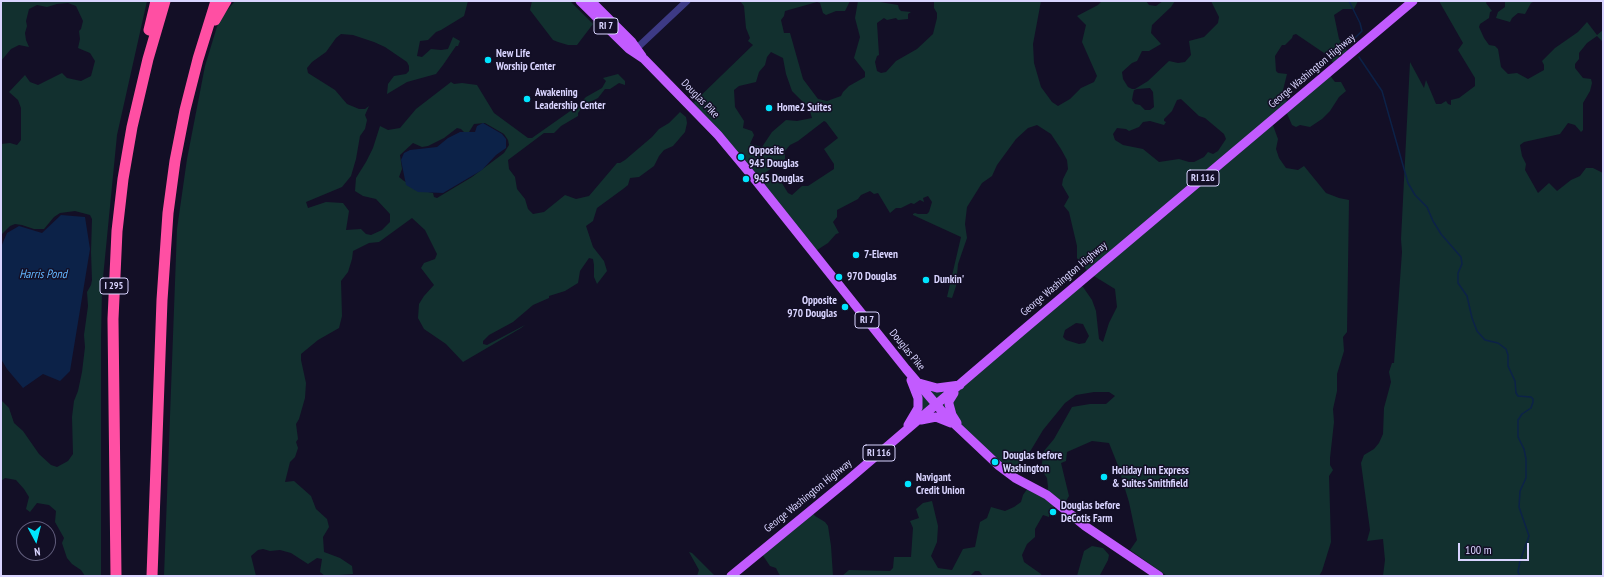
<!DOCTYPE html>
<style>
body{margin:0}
#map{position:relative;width:1604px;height:577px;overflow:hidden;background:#130f26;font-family:"PT Sans Narrow",sans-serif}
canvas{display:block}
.frame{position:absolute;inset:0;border:2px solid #d9d4ff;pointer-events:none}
.north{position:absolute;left:16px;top:521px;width:40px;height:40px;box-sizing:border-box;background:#130f26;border:1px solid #625e7d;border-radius:50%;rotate:173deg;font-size:11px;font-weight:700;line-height:16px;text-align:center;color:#d9d4ff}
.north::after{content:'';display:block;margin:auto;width:14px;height:18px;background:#00e5ff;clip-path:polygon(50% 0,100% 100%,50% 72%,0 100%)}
.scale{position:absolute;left:1458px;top:543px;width:71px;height:18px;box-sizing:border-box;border:2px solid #d9d4ff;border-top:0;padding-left:5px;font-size:12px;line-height:14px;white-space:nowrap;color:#d9d4ff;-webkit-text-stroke:3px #130f26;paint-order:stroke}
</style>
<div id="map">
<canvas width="1604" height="577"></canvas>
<div class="frame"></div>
<div class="north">N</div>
<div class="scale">100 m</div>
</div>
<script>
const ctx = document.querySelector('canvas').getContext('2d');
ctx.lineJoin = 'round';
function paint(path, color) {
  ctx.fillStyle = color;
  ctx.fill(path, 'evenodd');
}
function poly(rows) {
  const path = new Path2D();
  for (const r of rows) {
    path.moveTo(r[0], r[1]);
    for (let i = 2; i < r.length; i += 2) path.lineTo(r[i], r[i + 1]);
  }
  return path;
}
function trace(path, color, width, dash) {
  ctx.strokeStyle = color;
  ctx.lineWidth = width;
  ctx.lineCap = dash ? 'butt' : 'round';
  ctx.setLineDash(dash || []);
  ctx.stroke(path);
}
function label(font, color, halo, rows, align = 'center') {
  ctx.font = font + ' "PT Sans Narrow",sans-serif';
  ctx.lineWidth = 3;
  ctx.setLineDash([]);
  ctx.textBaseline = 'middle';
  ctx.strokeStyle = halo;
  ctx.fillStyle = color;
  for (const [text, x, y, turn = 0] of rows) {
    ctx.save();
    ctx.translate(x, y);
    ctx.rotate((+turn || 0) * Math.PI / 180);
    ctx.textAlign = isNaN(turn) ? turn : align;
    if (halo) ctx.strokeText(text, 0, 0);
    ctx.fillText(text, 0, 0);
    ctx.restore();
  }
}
const green = poly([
 [1,1,147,1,117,135,102,288,101,338,101,576,85,576,81,570,72,564,67,558,62,543,64,538,55,522,56,511,49,505,37,503,30,512,26,509,29,497,24,489,16,480,5,478,1,481,1,400,9,408,14,423,23,431,39,454,51,465,57,467,68,461,73,454,72,417,74,401,78,391,82,372,85,347,84,335,88,306,87,292,91,285,92,280,91,252,92,219,90,215,75,211,60,213,54,217,44,229,34,229,22,225,15,224,10,226,1,235,1,144,10,143,17,145,21,140,21,108,18,100,9,92,25,75,30,82,38,85,62,73,67,78,81,81,91,76,95,61,90,53,78,48,80,39,79,31,81,29,83,21,76,6,68,3,57,4,47,7,37,5,29,9,26,21,27,26,25,33,26,40,29,47,19,45,11,49,1,61],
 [235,1,468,1,464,16,441,30,436,32,428,40,420,41,417,56,422,57,431,49,441,50,448,49,453,37,460,41,458,46,456,46,443,65,436,74,407,82,387,94,388,84,394,76,406,74,409,71,409,66,407,62,385,47,374,42,353,35,341,34,336,38,326,52,312,62,307,68,308,73,335,90,347,104,359,109,365,109,369,106,365,115,367,120,365,129,360,136,356,159,351,176,342,187,306,202,308,208,326,202,343,203,349,211,346,230,361,229,366,234,371,235,382,230,390,222,390,214,376,199,363,196,355,191,356,178,366,162,373,148,380,126,388,130,400,128,416,109,451,82,454,84,462,83,477,85,494,113,528,138,532,138,576,107,586,97,602,88,606,81,603,78,618,74,625,81,625,85,619,83,610,89,605,89,598,98,584,105,578,113,578,116,561,126,554,133,544,133,508,160,509,169,515,177,517,189,525,199,528,209,533,214,544,212,565,195,576,199,589,196,617,163,620,163,625,160,652,137,659,129,669,123,680,112,686,117,687,123,685,132,673,146,664,150,659,156,654,166,639,177,630,178,628,185,623,189,597,208,593,221,586,226,593,247,604,261,607,271,597,284,594,277,594,265,593,259,589,258,580,271,578,283,565,291,549,296,549,298,533,305,513,322,489,335,483,341,483,344,487,345,525,325,521,328,463,362,446,344,424,329,418,318,419,304,424,296,434,285,421,268,424,263,435,259,437,254,425,230,412,218,379,242,369,243,353,251,352,259,348,272,341,281,342,316,339,328,318,340,301,354,301,360,306,383,305,398,299,419,296,424,298,439,296,442,298,448,295,457,290,462,285,482,294,481,311,496,316,509,327,519,329,527,323,537,324,552,340,558,352,566,353,574,325,576,320,572,322,559,317,558,308,564,291,553,280,550,270,551,263,549,258,550,251,556,256,576,164,576,177,229,187,159,205,66,219,20],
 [485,123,504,134,508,140,509,145,504,153,472,177,437,198,434,197,433,193,423,191,404,181,399,177,402,169,400,155,413,143,422,147,428,146,444,138,457,128,461,129,464,132,469,132,474,124],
 [532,1,570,1,593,24,577,45,568,45,558,42,553,40,530,10],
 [740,1,850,1,845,11,836,11,826,15,823,13,820,3,817,2,785,11,784,16,781,20,784,33,790,33,803,79,818,99,827,101,841,96,843,92,849,86,865,77,865,72,854,58,860,37,855,18,858,1,874,1,898,5,899,9,901,11,911,12,908,14,908,19,898,20,896,18,887,20,884,18,877,23,879,55,877,56,875,62,877,71,881,73,886,72,896,61,917,49,933,34,937,18,937,13,934,8,934,1,1041,1,1033,44,1034,63,1041,87,1052,102,1058,106,1070,99,1081,88,1094,82,1097,76,1082,42,1086,25,1077,16,1098,5,1102,1,1146,1,1149,5,1156,6,1163,1,1175,1,1171,7,1152,25,1151,33,1161,44,1149,51,1142,51,1137,61,1132,63,1122,72,1123,79,1128,87,1132,89,1135,89,1148,81,1169,61,1178,63,1185,62,1191,55,1189,41,1204,37,1218,23,1219,17,1211,1,1358,1,1354,9,1343,9,1334,15,1339,39,1349,53,1335,65,1327,55,1296,34,1293,35,1292,38,1285,45,1282,45,1275,56,1276,71,1278,73,1287,74,1282,94,1289,104,1328,73,1335,82,1341,82,1346,91,1339,97,1330,111,1322,119,1310,127,1300,125,1296,127,1292,125,1285,109,1271,120,1278,139,1276,149,1279,158,1286,168,1298,170,1304,166,1326,193,1339,198,1349,200,1347,332,1343,337,1344,351,1337,374,1337,391,1333,409,1334,422,1330,458,1330,465,1333,470,1329,476,1331,542,1322,571,1319,576,1167,576,1130,550,1137,540,1129,502,1117,463,1109,443,1092,441,1067,452,1066,461,1061,463,1069,496,1063,506,1057,503,1050,512,1049,517,1043,515,1035,529,1035,537,1027,544,1022,555,1024,562,1041,574,1042,576,983,576,979,571,975,571,970,576,842,576,849,570,890,571,893,568,894,557,911,557,913,528,910,521,919,518,916,509,923,503,932,501,938,526,937,542,931,556,938,568,952,570,963,549,975,547,980,522,987,518,991,507,1005,511,1014,507,1021,502,1023,495,1030,485,1047,494,1048,487,1047,478,1041,469,1044,451,1054,439,1072,407,1090,404,1106,404,1115,396,1109,392,1094,392,1076,395,1065,403,1043,430,1031,450,1013,472,935,404,914,422,919,385,959,383,1077,284,1083,287,1092,300,1096,311,1099,339,1103,342,1109,323,1117,307,1115,289,1089,273,1077,258,1077,246,1069,212,1064,206,1069,197,1062,185,1063,179,1068,169,1067,160,1061,149,1051,134,1037,125,1028,128,1016,139,997,165,992,176,982,183,967,207,965,224,967,238,958,264,956,286,952,298,947,297,961,237,913,215,913,214,915,213,918,214,927,214,929,212,932,202,928,196,923,198,924,202,920,200,914,204,911,203,901,208,896,208,890,213,878,193,874,194,870,191,861,195,858,199,837,210,837,217,833,222,839,233,836,234,828,243,814,252,762,185,771,177,777,173,780,175,780,180,788,193,792,195,802,186,808,186,834,169,834,164,824,149,838,138,826,122,824,121,798,141,790,145,785,151,785,159,756,179,690,106,753,45,748,41,750,38,746,28,744,6],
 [771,52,783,58,786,74,792,91,809,108,812,118,797,121,786,120,772,132,762,147,750,144,754,135,752,131,743,128,744,121,735,107,734,90,739,86,756,82,759,72,765,65,767,57],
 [1150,88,1153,92,1154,107,1150,110,1145,110,1140,105,1135,104,1132,100,1133,94,1134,90,1137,89],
 [1181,99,1199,116,1205,118,1224,134,1226,139,1218,151,1213,154,1208,152,1204,157,1194,162,1189,162,1179,159,1159,162,1143,149,1123,145,1115,140,1113,134,1117,128,1126,129,1129,131,1139,127,1143,122,1150,121,1164,125,1166,122,1164,121,1164,119,1172,111,1177,100],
 [1076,323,1083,324,1089,336,1085,343,1079,344,1066,340,1063,337,1065,330],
 [1439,1,1487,1,1486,3,1492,11,1490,12,1489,18,1480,24,1479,27,1484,38,1489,45,1495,46,1498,49,1501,67,1508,74,1517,73,1528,79,1544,70,1544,65,1542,61,1555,48,1578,32,1587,22,1597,35,1603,30,1603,42,1597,36,1587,43,1579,53,1579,59,1575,64,1575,68,1583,78,1591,79,1592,83,1590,91,1583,103,1583,130,1581,132,1575,125,1568,123,1560,134,1524,142,1520,145,1522,156,1526,164,1525,170,1538,193,1549,183,1557,191,1571,180,1580,176,1586,168,1593,168,1603,173,1603,576,1383,576,1385,560,1383,539,1367,541,1370,530,1361,463,1364,455,1374,449,1379,443,1383,434,1384,408,1391,382,1389,372,1392,363,1394,363,1402,252,1401,239,1410,62,1424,88,1426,80,1436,104,1441,104,1446,101,1448,104,1451,105,1451,100,1459,98,1475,86,1475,78,1458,50,1463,43],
 [1505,1,1535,1,1531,3,1525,14,1518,13,1512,18,1510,22,1496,18,1498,12,1505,7],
 [810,509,815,516,825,522,828,526,831,546,833,576,781,576,779,574,776,568,770,566,760,551],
 [1092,546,1103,548,1109,555,1108,560,1100,575,1102,576,1077,576,1084,551],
 [689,552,692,553,715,576,697,576,699,570]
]);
const water = poly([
 [483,123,502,134,506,139,506,148,496,155,482,170,443,193,418,192,406,185,401,160,404,153,410,150,437,147,448,138,460,132,475,132,477,126],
 [61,215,85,217,90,249,70,371,60,381,43,374,23,388,7,369,1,359,1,247,7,233,19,226,42,233]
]);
const stream = poly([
 [1349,1,1360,23,1362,31,1355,38],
 [1359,57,1382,91,1408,183,1415,195,1427,207,1433,221,1441,234,1461,257,1462,264,1458,273,1458,283,1467,296,1472,318,1477,331,1485,340,1498,343,1506,349,1508,355,1508,366,1515,381,1516,393,1518,396,1531,397,1533,399,1533,402,1531,408,1522,414,1518,420,1518,437,1524,449,1526,459,1526,478,1520,491,1519,507,1529,536,1520,561,1518,572,1520,576]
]);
const minor = poly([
 [637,48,687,1]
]);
const major = poly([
 [580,1,629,49,644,59,718,135,753,177,906,369,946,416,999,466,1015,478,1047,495,1085,526,1159,576],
 [591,1,632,42,642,56],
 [919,383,937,388,960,385],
 [954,393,949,401,949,404,952,415,957,423],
 [921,420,936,417,951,423],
 [908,425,918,408,918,398,911,380],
 [731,576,848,480,1022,331,1413,1]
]);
const highway = poly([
 [215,20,226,1],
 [149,30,156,1],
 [116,576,113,319,117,231,123,179,132,127,148,59,165,1],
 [152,576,162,300,168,213,175,161,185,110,198,59,216,1]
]);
const markers = [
 [488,60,4,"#00e5ff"],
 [527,99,4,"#00e5ff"],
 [769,108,4,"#00e5ff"],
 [741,157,4,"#00e5ff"],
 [746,179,4,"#00e5ff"],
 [856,255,4,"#00e5ff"],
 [839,277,4,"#00e5ff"],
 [926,280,4,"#00e5ff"],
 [845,307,4,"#00e5ff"],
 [995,462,4,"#00e5ff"],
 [1104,477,4,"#00e5ff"],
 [908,484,4,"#00e5ff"],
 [1053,512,4,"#00e5ff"]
];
const shields = [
 [606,26,24],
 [1203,178,32],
 [114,286,28],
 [867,320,24],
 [879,453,32]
];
const shieldNames = [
 ["RI 7",606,26],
 ["RI 116",1203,178],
 ["I 295",114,286],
 ["RI 7",867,320],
 ["RI 116",879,453]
];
const poiNames = [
 ["New Life",496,54],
 ["Worship Center",496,67],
 ["Awakening",535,93],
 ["Leadership Center",535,106],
 ["Home2 Suites",777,108],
 ["Opposite",749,151],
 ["945 Douglas",749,164],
 ["945 Douglas",754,179],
 ["7-Eleven",864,255],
 ["970 Douglas",847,277],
 ["Dunkin'",934,280],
 ["Opposite",837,301,"right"],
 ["970 Douglas",837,314,"right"],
 ["Douglas before",1003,456],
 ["Washington",1003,469],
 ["Holiday Inn Express",1112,471],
 ["& Suites Smithfield",1112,484],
 ["Navigant",916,478],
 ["Credit Union",916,491],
 ["Douglas before",1061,506],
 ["DeCotis Farm",1061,519]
];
const streetNames = [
 ["George Washington Highway",1312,71,-40],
 ["Douglas Pike",700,99,46],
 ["George Washington Highway",1064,279,-40],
 ["Douglas Pike",907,350,51],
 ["George Washington Highway",808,496,-39]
];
const waterNames = [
 ["Harris Pond",43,275]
];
paint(green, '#12302f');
paint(water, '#0c2248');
trace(stream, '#0c2248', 1.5);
trace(minor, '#3d3a85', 7);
trace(major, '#c25bff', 9);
trace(highway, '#ff4fa3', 11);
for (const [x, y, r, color] of markers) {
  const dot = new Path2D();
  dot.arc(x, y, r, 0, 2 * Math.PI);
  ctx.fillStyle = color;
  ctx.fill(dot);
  trace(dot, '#130f26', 1.5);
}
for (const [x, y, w] of shields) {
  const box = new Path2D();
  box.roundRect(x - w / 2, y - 8, w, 16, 3);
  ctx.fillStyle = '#130f26';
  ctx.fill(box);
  trace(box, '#d9d4ff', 1);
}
label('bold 10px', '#d9d4ff', null, shieldNames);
label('bold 11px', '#d9d4ff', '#130f26', poiNames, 'left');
label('11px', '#d9d4ff', '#130f26', streetNames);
label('italic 12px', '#62b6ff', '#130f26', waterNames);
</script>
